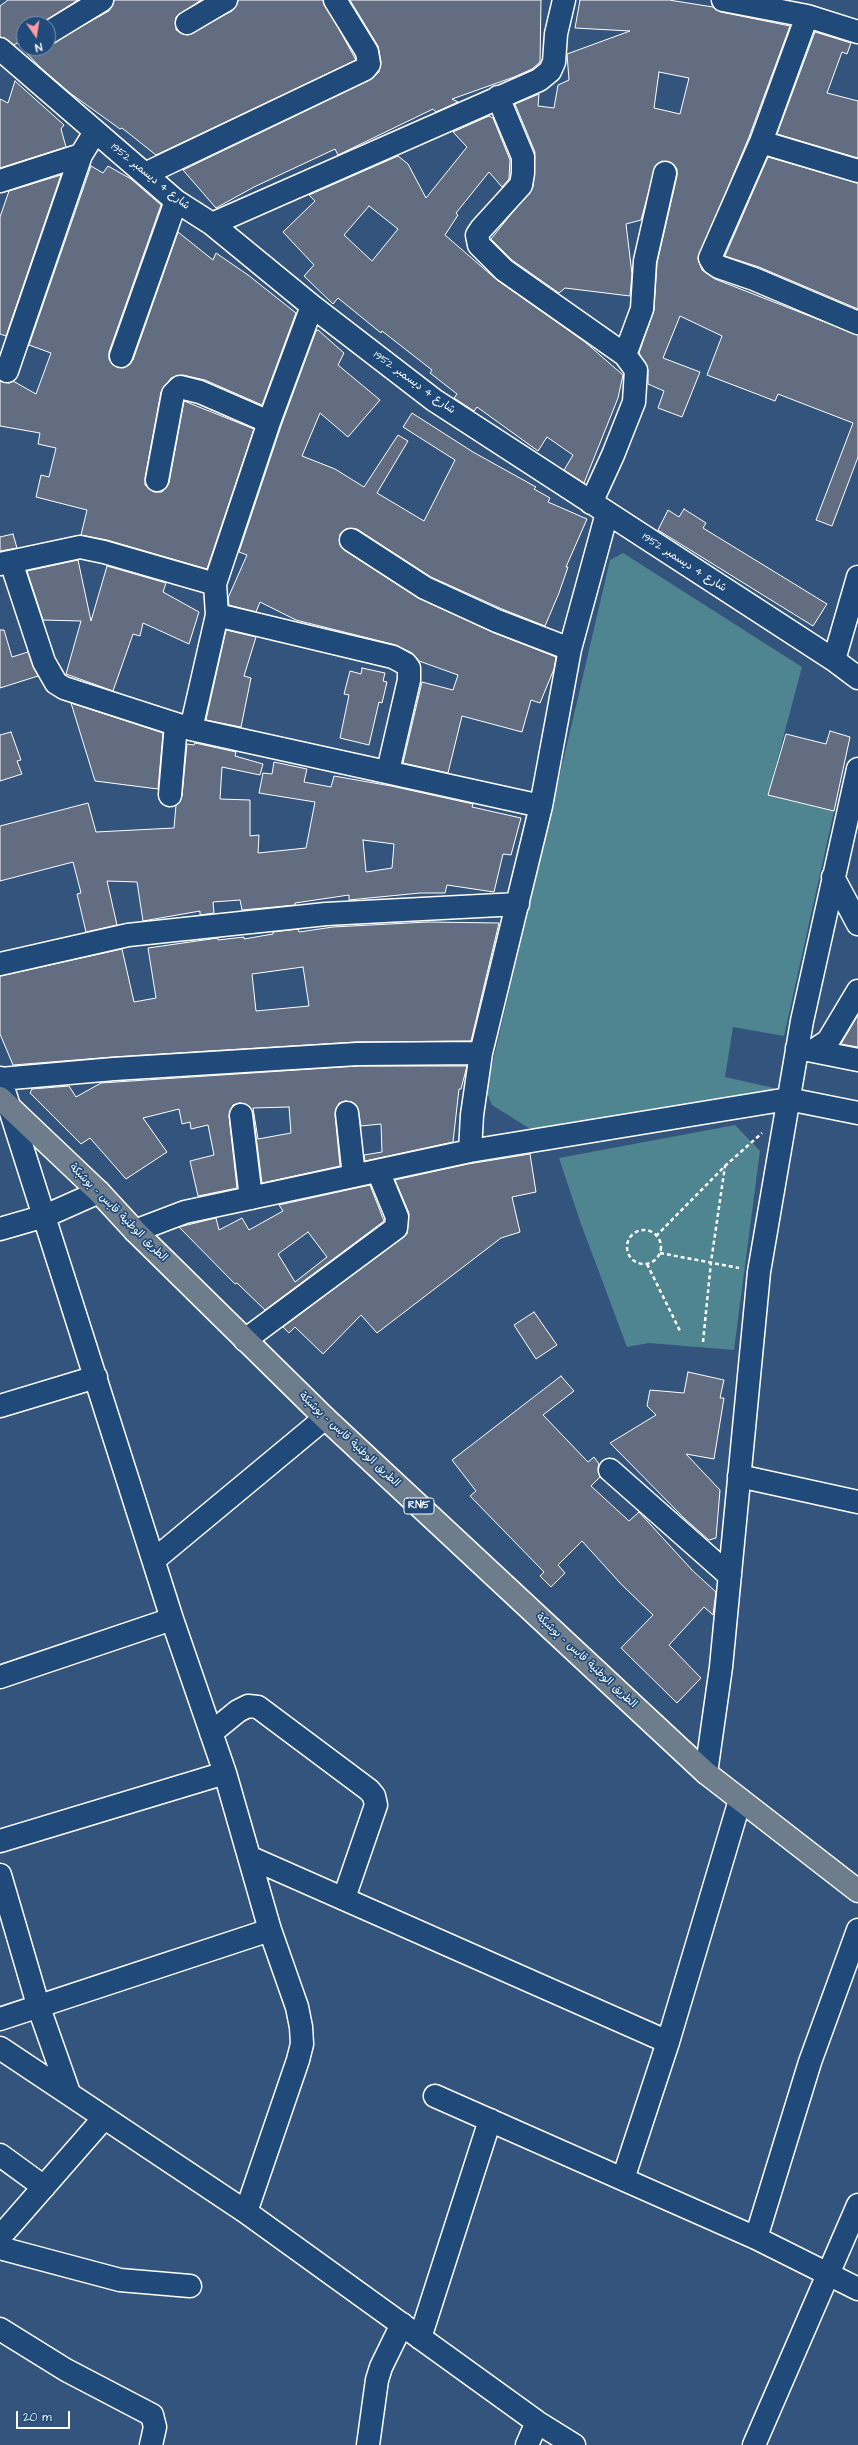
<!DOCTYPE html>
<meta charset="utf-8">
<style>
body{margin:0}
#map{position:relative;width:858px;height:2445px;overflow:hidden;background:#33547c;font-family:"Architects Daughter",sans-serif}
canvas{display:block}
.north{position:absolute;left:16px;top:16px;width:40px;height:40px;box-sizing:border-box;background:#1f4a7a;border:1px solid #7992af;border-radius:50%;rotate:167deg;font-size:11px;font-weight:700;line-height:16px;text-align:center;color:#fff}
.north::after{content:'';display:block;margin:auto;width:14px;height:18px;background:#ff9aa2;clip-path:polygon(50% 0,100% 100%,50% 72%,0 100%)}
.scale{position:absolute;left:16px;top:2411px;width:54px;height:18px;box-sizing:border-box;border:2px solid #fff;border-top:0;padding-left:5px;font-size:12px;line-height:14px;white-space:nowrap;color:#fff;-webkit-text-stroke:3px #1f4a7a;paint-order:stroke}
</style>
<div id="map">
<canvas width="858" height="2445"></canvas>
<div class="north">N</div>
<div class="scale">20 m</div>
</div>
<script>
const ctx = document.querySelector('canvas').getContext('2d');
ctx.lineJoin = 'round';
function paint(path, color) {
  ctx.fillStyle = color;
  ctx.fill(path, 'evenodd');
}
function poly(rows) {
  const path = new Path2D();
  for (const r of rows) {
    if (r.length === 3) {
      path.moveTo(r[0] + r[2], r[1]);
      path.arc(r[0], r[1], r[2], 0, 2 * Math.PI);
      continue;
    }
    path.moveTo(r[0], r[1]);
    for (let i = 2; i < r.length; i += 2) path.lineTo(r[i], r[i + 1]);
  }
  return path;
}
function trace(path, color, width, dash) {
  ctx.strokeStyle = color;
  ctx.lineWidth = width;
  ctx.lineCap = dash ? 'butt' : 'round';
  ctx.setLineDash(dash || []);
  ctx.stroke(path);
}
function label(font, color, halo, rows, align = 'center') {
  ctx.font = font + ' "Architects Daughter","Playpen Sans Arabic",sans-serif';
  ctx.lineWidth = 3.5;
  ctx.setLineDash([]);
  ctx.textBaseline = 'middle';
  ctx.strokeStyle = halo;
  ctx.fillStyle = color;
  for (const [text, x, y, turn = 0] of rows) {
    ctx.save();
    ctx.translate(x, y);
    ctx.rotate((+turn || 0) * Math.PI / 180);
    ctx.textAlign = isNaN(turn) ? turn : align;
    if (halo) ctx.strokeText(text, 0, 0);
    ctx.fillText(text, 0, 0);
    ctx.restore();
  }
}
const green = poly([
 [623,553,802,667,768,795,834,811,784,1036,733,1027,725,1077,774,1088,772,1093,543,1137,492,1105,486,1091,610,560],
 [735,1125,760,1151,734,1350,649,1343,627,1347,581,1224,559,1158]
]);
const building = poly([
 [8,0,78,0,40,24,24,24,24,48,48,48,48,45,109,11,114,0,201,0,176,17,176,30,187,35,232,11,238,0,323,0,356,60,156,155,122,128,120,129,70,93,40,67,17,43,14,45,0,37,0,6,8,0],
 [350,0,541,0,540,62,532,69,514,77,452,99,458,102,436,112,433,109,338,155,335,149,254,187,216,208,183,170,370,80,379,72,381,62,378,46,350,0],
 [580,0,669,0,713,7,721,12,790,26,749,137,698,259,702,270,715,279,858,335,858,457,832,526,816,520,853,423,778,394,775,401,707,375,722,336,680,316,663,358,700,372,682,417,658,408,664,391,648,384,648,370,639,353,654,310,657,263,677,176,677,169,673,164,662,161,656,165,641,220,626,224,632,274,630,296,565,288,559,293,512,260,491,239,533,187,535,152,515,104,539,94,538,106,554,108,558,85,569,80,567,54,630,31,575,28,580,0],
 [659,72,689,78,680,114,654,108,659,72],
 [815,32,851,43,847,54,842,52,827,93,858,101,858,158,777,134,815,32],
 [15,81,64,125,61,129,66,147,0,168,0,99,8,103,15,81],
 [489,116,493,118,510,160,509,179,502,187,489,172,456,213,458,215,445,235,497,280,585,342,623,375,618,398,584,483,564,470,573,455,547,437,538,451,477,407,474,411,454,398,457,394,430,373,432,370,382,331,381,333,338,298,333,304,304,276,314,265,283,232,315,201,309,195,398,156,408,164,426,198,467,147,453,132,489,116],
 [369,206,398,229,372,261,344,235,369,206],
 [768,157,858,183,858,309,759,267,725,256,768,157],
 [91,166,103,173,108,166,131,179,161,205,109,352,109,359,112,364,124,368,133,360,178,232,213,260,216,253,248,275,296,313,262,405,205,380,183,375,171,378,161,392,145,478,145,485,154,492,162,492,169,483,184,401,254,429,207,569,107,540,81,535,87,510,36,497,41,475,49,477,56,448,38,444,40,433,0,426,0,381,9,383,13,381,36,394,51,353,29,345,91,166],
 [61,175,6,336,0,334,0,217,9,191,61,175],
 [318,330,344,353,338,365,380,400,348,437,320,413,302,456,335,469,364,487,398,435,408,441,377,493,424,521,455,460,403,427,412,413,473,452,536,487,534,489,550,498,548,502,587,519,566,567,568,567,559,593,545,626,502,609,431,577,357,529,346,529,340,534,340,545,344,550,418,598,492,632,556,657,554,669,540,703,531,700,522,732,462,716,448,773,403,763,422,682,453,690,458,675,419,661,412,653,396,645,296,620,260,602,256,612,229,605,228,598,247,555,239,552,281,426,316,331,318,330],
 [684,509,706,523,703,528,827,604,813,626,658,530,668,510,679,517,684,509],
 [13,534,17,548,0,551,0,537,13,534],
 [78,560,91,621,107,566,166,583,163,592,199,612,189,644,143,623,140,636,133,634,113,691,66,674,81,621,43,620,27,571,78,560],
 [0,630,4,630,12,657,28,652,38,676,0,688,0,630],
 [226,630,256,637,244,676,251,678,241,727,206,720,226,630],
 [362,668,385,673,383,681,387,682,382,703,379,702,369,745,340,738,349,695,344,694,350,671,361,674,362,668],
 [71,703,163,733,158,789,95,781,71,703],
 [830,731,850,737,834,811,768,795,786,734,826,744,830,731],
 [11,732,21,760,17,761,22,774,0,781,0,735,11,732],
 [195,743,236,752,235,756,263,764,260,775,222,767,220,799,250,800,250,836,259,835,258,853,306,848,315,802,259,793,263,773,272,774,274,762,307,769,304,782,331,787,334,776,391,786,473,804,472,807,521,818,511,855,503,854,494,892,447,885,445,893,420,893,349,900,349,895,295,903,295,905,242,910,240,900,213,902,214,913,200,915,200,911,143,921,137,882,107,881,117,925,86,932,77,894,81,893,73,862,0,881,0,826,88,803,96,832,174,828,176,805,182,796,187,744,194,745,195,743],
 [363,840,394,844,392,868,366,872,363,840],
 [428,922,499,923,471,1041,356,1042,113,1057,13,1065,0,1034,0,976,122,949,134,1002,156,998,148,948,218,938,218,940,244,937,244,939,273,934,273,932,298,929,299,932,333,927,428,922],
 [303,967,309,1006,256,1011,252,974,303,967],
 [858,1015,858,1047,841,1044,858,1015],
 [357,1066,467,1066,461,1089,459,1089,453,1142,365,1161,364,1155,382,1152,381,1124,361,1126,357,1106,352,1102,345,1101,339,1103,335,1114,340,1166,262,1183,253,1113,246,1104,239,1103,233,1105,229,1116,237,1188,198,1196,190,1161,214,1155,208,1125,191,1129,190,1122,182,1124,179,1109,143,1118,167,1152,126,1179,90,1138,81,1144,30,1093,32,1089,69,1086,76,1097,101,1083,357,1066],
 [289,1107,291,1133,258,1139,253,1108,289,1107],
 [530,1154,536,1192,512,1197,520,1232,501,1238,377,1333,361,1315,323,1354,295,1327,289,1333,283,1327,407,1234,409,1213,395,1180,468,1164,530,1154],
 [370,1185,384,1221,265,1310,237,1283,235,1284,179,1227,216,1218,219,1230,242,1218,249,1230,283,1211,279,1205,370,1185],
 [308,1232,327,1257,295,1282,278,1254,308,1232],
 [534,1312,557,1345,536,1359,514,1325,534,1312],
 [688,1372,724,1380,720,1398,724,1398,714,1459,686,1454,720,1490,716,1538,709,1540,684,1518,610,1443,656,1415,647,1406,650,1390,684,1393,688,1372],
 [561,1376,574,1391,543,1415,588,1462,594,1457,599,1464,598,1468,600,1477,591,1486,629,1521,639,1512,693,1571,716,1592,713,1615,704,1607,669,1645,701,1678,677,1703,621,1648,653,1615,621,1584,582,1541,558,1565,565,1573,551,1587,540,1576,544,1572,470,1496,476,1491,452,1460,561,1376]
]);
const path = poly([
 [644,1247,17],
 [656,1236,725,1166,762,1133],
 [660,1253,739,1268],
 [647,1264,681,1333],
 [703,1342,711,1262,725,1166]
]);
const minor = poly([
 [723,0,807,16,858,32],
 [807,16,761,142,710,258,713,263,719,267,754,279,858,323],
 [187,23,226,0],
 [48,33,102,0],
 [0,49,176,201,212,224,312,306,434,400,834,660,858,678],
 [498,97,523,157,523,173,521,185,481,229,477,235,479,245,504,270,625,355,636,370,634,402,613,455,591,503],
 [761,142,858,171],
 [145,174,365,69,369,64,367,52,335,0],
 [0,181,81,155],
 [212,224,539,80,550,71,554,62,556,34,564,0],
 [625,355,642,309,645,261,665,173],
 [121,356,176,201],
 [7,371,81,155,95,132],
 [157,480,173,394,180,387,200,392,269,422],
 [351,540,425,588,497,621,570,649],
 [11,562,44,662,56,683,64,688,191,729,541,806],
 [0,564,80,547,104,552,215,584,217,615,191,729],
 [215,584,269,422,312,306],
 [217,615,393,657,406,664,409,668,409,680,388,771],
 [834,660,858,577],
 [170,795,176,724],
 [833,877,858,924],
 [0,964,128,935,326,914,518,904],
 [797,1048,813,1051,828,1041,858,991],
 [813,1051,858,1060],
 [0,1078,172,1619,225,1773,270,1930,297,2007,301,2027,302,2044,298,2060,246,2212],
 [0,1079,114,1069,357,1054,481,1053],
 [347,1113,354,1176],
 [241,1115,251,1198],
 [470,1151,472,1115,481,1053,541,806,570,649,607,513],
 [0,1229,45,1216,99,1192],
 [135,1231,185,1212,470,1151,788,1099,858,1113],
 [245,1340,396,1228,397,1217,378,1171],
 [0,1406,96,1377],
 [610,1470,730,1576],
 [739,1476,858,1502],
 [154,1560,325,1418],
 [0,1677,172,1619],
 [211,1733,238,1711,248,1706,258,1707,369,1790,374,1796,376,1805,344,1898],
 [706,1773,721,1667,759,1272,802,1021,858,769],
 [0,1841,225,1773],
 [249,1857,668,2042],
 [0,1875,38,2005,69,2093],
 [0,2019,270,1930],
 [0,2048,246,2212,537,2422,574,2445],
 [435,2096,756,2238,858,2289],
 [0,2155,44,2187],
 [623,2179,668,2042,740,1800],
 [0,2237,104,2118],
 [756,2238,810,2062,858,1930],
 [0,2248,120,2280,190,2286],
 [0,2329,66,2370,152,2415,155,2427,151,2445],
 [420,2338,490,2120],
 [368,2445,377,2380,381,2367,402,2324],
 [527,2445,537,2422],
 [754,2445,858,2205]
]);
const major = poly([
 [0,1098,99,1192,135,1231,325,1418,706,1773,858,1891]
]);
const shields = [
 [419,1506,30]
];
const shieldNames = [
 ["RN15",419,1506]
];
const streetNames = [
 ["شارع 4 ديسمبر 1952",150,177,39],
 ["شارع 4 ديسمبر 1952",414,383,36],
 ["شارع 4 ديسمبر 1952",684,563,33],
 ["الطريق الوطنية قابس - بوشبكة",118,1213,45],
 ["الطريق الوطنية قابس - بوشبكة",349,1440,43],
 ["الطريق الوطنية قابس - بوشبكة",586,1661,43]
];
paint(green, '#4f8491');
paint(building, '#626d82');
trace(building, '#fff', 1);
trace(minor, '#fff', 25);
trace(major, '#fff', 25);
trace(path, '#fff', 2.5, [4, 3]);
trace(minor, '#1f4a7a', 22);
trace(major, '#6d7d8c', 22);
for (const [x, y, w] of shields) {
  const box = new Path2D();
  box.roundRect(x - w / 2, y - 8, w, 16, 3);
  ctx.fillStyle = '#1f4a7a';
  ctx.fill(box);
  trace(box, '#fff', 1);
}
label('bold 10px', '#fff', null, shieldNames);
label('11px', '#fff', '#1f4a7a', streetNames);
</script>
